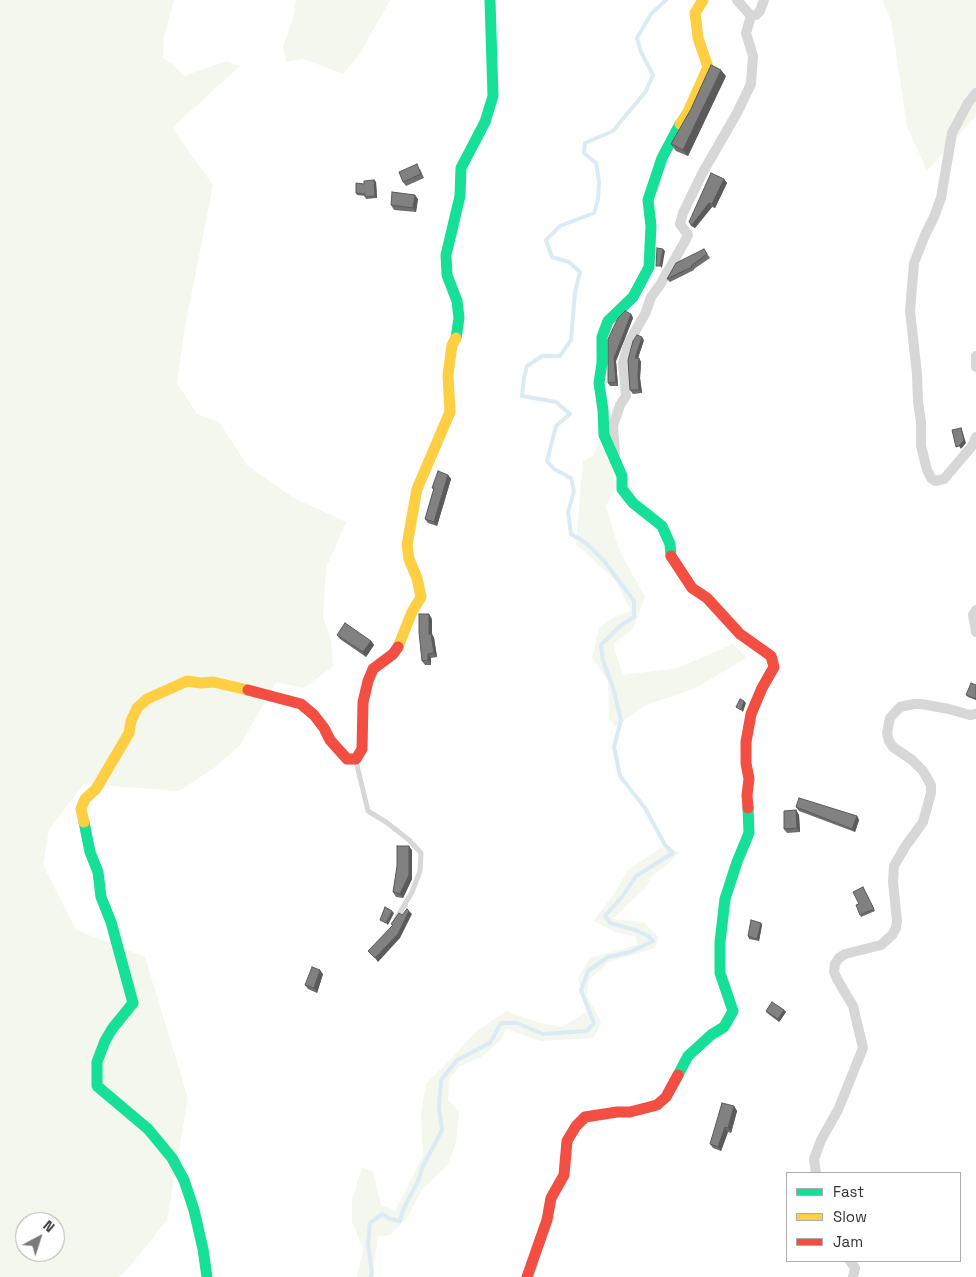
<!DOCTYPE html>
<style>
body{margin:0}
#map{position:relative;width:976px;height:1277px;overflow:hidden;background:#fff;font-family:"Space Grotesk",sans-serif}
canvas{display:block}
.legend{position:absolute;left:786px;top:1172px;width:175px;height:90px;box-sizing:border-box;background:#fff;border:1px solid #adadad;margin:0;padding:6px 9px;list-style:none;font-size:15px;color:#333}
.legend li{display:flex;align-items:center;gap:10px;height:25px}
.legend b{width:25px;border:1px solid #adadad}
.north{position:absolute;left:15px;top:1212px;width:50px;height:50px;box-sizing:border-box;background:#fff;border:1px solid #adadad;border-radius:50%;rotate:40deg;font-size:14px;font-weight:700;line-height:20px;text-align:center;color:#333}
.north::after{content:'';display:block;margin:auto;width:18px;height:22px;background:#7a7a7a;clip-path:polygon(50% 0,100% 100%,50% 72%,0 100%)}
</style>
<div id="map">
<canvas width="976" height="1277"></canvas>
<ul class="legend">
<li><b style="height:6px;background:#16e098"></b>Fast</li>
<li><b style="height:6px;background:#ffcf43"></b>Slow</li>
<li><b style="height:6px;background:#f24e42"></b>Jam</li>
</ul>
<div class="north">N</div>
</div>
<script>
const ctx = document.querySelector('canvas').getContext('2d');
ctx.lineJoin = 'round';
function paint(path, color) {
  ctx.fillStyle = color;
  ctx.fill(path, 'evenodd');
}
function poly(rows) {
  const path = new Path2D();
  for (const r of rows) {
    path.moveTo(r[0], r[1]);
    for (let i = 2; i < r.length; i += 2) path.lineTo(r[i], r[i + 1]);
  }
  return path;
}
function trace(path, color, width, dash) {
  ctx.strokeStyle = color;
  ctx.lineWidth = width;
  ctx.lineCap = dash ? 'butt' : 'round';
  ctx.setLineDash(dash || []);
  ctx.stroke(path);
}
const green = poly([
 [0,0,174,0,164,36,163,58,173,64,184,76,227,61,240,66,172,128,213,185,184,332,177,383,197,414,219,422,247,465,292,497,346,522,326,568,323,617,331,640,333,666,304,688,276,682,241,744,214,768,179,791,84,784,49,829,43,865,76,930,145,957,188,1098,167,1220,126,1271,119,1277,0,1277],
 [25,1222,55,1222,55,1252,25,1252],
 [296,0,390,0,359,55,343,74,304,59,286,62,283,46,293,19],
 [882,0,976,0,976,116,927,171,907,126,891,20],
 [599,443,612,468,615,488,606,506,619,550,645,597,633,629,613,644,623,675,678,668,733,644,746,658,694,689,646,705,616,726,609,719,608,681,592,658,599,628,615,616,631,611,615,580,576,544,583,461,593,456],
 [661,848,680,852,669,863,651,877,647,886,613,919,643,922,659,937,655,948,609,962,588,981,587,996,601,1022,594,1038,541,1041,506,1029,501,1040,480,1058,459,1066,449,1080,448,1100,459,1112,456,1143,447,1166,423,1188,407,1218,390,1235,377,1236,377,1246,371,1277,357,1277,363,1248,352,1222,352,1200,362,1167,373,1172,381,1205,395,1211,423,1156,421,1114,426,1084,457,1053,474,1033,506,1011,537,1022,562,1027,586,1012,578,978,590,958,637,945,636,937,615,932,594,921,618,888,628,870]
]);
const stream = poly([
 [371,1277,372,1272,368,1245,370,1223,382,1214,390,1219,400,1221,403,1210,419,1179,422,1168,442,1130,439,1107,441,1080,457,1060,490,1043,501,1023,517,1023,543,1034,587,1031,594,1023,581,990,588,971,608,957,630,952,653,941,648,936,635,930,610,923,605,916,622,897,636,876,673,853,665,845,645,808,620,776,614,747,621,720,613,687,603,661,601,645,620,626,634,617,634,601,604,561,586,543,571,534,568,512,574,491,571,478,554,469,547,461,556,426,570,414,556,402,522,396,524,377,527,366,542,356,560,356,571,340,575,292,580,272,569,262,552,257,546,240,560,226,594,213,598,200,599,181,596,163,584,153,585,143,613,131,646,91,653,75,641,52,637,38,651,14,666,0]
]);
const lane = poly([
 [356,761,368,811,386,822,409,840,421,853,420,871,412,892,396,919]
]);
const street = poly([
 [737,0,751,16,756,15,760,11,764,0],
 [976,93,968,103,952,133,941,198,934,217,925,235,914,263,910,311,917,374,918,402,921,422,921,446,927,470,931,478,935,481,944,479,972,446,976,437],
 [976,356,976,367],
 [615,453,613,426,620,405,626,396,623,363,629,342,645,314,651,297,660,285,684,243,688,235,680,224,683,213,703,172,737,113,751,84,753,56,746,33,751,16],
 [976,610,973,615,976,632],
 [816,1173,814,1159,821,1140,838,1110,863,1048,853,1006,837,979,834,972,835,964,839,958,845,954,881,945,892,935,896,928,897,921,893,882,894,866,905,847,923,822,931,793,931,785,923,771,912,760,893,747,889,741,887,733,890,718,900,707,914,704,921,704,949,709,970,715,976,714],
 [850,1261,855,1268,853,1277]
]);
const fast = poly([
 [456,338,459,318,457,301,447,275,446,255,460,196,461,168,485,122,493,96,490,0],
 [671,556,670,544,662,526,633,503,622,489,622,476,604,435,603,410,599,383,602,363,602,337,608,321,633,297,649,267,651,226,648,200,662,158,680,124],
 [84,822,90,852,98,872,101,897,111,922,133,1003,112,1029,105,1041,97,1062,97,1086,148,1129,172,1158,184,1180,194,1210,203,1249,207,1277],
 [678,1075,688,1056,711,1035,724,1027,733,1011,720,973,720,942,725,899,737,862,749,833,748,808]
]);
const slow = poly([
 [680,124,688,112,708,67,698,38,695,13,703,0],
 [398,647,412,612,421,597,417,578,409,559,407,545,417,489,450,412,448,375,452,345,456,338],
 [84,822,81,809,85,799,96,789,129,733,131,721,137,708,147,699,187,681,201,683,213,682,248,690]
]);
const jam = poly([
 [671,556,692,588,707,598,740,634,771,656,774,667,762,688,751,714,746,742,746,763,749,779,747,795,748,808],
 [248,690,301,704,314,715,324,728,330,740,347,759,356,759,362,749,363,702,368,681,373,669,393,654,398,647],
 [527,1277,547,1220,551,1198,564,1175,567,1141,576,1126,585,1117,617,1112,630,1112,657,1105,666,1097,678,1075]
]);
const wall = poly([
 [726,76,688,156,676,151,671,144],
 [420,169,424,178,406,186,403,182],
 [724,179,727,183,715,208,712,207,695,228,691,226,689,222],
 [374,180,376,182,377,198,366,199,365,196,357,195,356,193,364,184],
 [418,199,416,212,394,210,391,205],
 [704,249,710,258,694,269,694,270,670,282,667,279],
 [631,314,633,318,616,361,618,386,610,386,608,383],
 [644,340,638,358,639,358,641,362,640,378,642,393,633,394,630,390,628,360],
 [448,475,451,479,437,526,428,523,425,519,434,490,432,488],
 [432,619,432,634,434,638,437,657,431,658,431,665,425,665,422,661],
 [337,635,371,641,374,645,366,657,340,639],
 [976,685,976,700,968,697,966,695],
 [796,807,857,816,859,820,855,832,799,811],
 [796,810,799,815,800,832,787,833,784,829],
 [412,850,412,879,403,898,396,897,393,892],
 [863,887,875,911,861,917,860,915,859,904],
 [761,923,762,925,759,941,749,939,748,936],
 [323,974,317,993,308,989,305,985],
 [784,1010,786,1012,779,1022,767,1013,766,1011],
 [734,1106,737,1111,731,1133,728,1132,721,1151,713,1148,710,1144]
]);
const shadedWall = poly([
 [721,70,726,76,688,156,683,150],
 [724,179,727,183,715,208,712,204],
 [374,180,376,182,377,198,375,196],
 [415,195,418,199,416,212,413,208],
 [709,203,712,207,695,228,692,225],
 [663,249,665,251,662,268,660,266],
 [631,314,633,318,616,361,618,386,616,382,614,358],
 [642,337,644,340,637,361,635,358],
 [639,358,641,362,640,378,642,393,639,390,638,375],
 [961,428,962,430,966,443,961,449,959,446],
 [448,475,451,479,437,526,434,522],
 [429,614,432,619,432,634,434,638,437,657,434,653,429,634],
 [371,641,374,645,366,657,363,652],
 [428,654,431,658,431,665,428,660],
 [744,701,746,703,743,712,741,710],
 [796,810,799,815,800,832,797,828],
 [857,816,859,820,855,832,852,829],
 [409,846,412,850,412,879,403,898,400,894],
 [392,911,394,913,388,925,386,923],
 [409,911,412,914,400,938,378,962,375,958],
 [761,923,762,925,759,941,757,939],
 [320,970,323,974,317,993,314,988],
 [784,1010,786,1012,779,1022,778,1019],
 [734,1106,737,1111,731,1133,728,1128],
 [725,1127,728,1132,721,1151,718,1147]
]);
const building = poly([
 [711,65,721,70,683,150,671,144,691,109,711,65],
 [417,164,421,174,403,182,399,172,417,164],
 [711,173,724,179,712,204,709,203,692,225,689,222,711,173],
 [374,180,375,196,365,197,365,194,356,193,356,183,364,184,364,181,374,180],
 [392,192,415,195,413,208,391,205,392,192],
 [657,248,663,249,660,266,656,266,657,248],
 [704,249,707,254,691,266,692,267,667,279,676,263,704,249],
 [625,311,631,314,614,358,616,382,608,383,608,339,618,318,625,311],
 [637,335,642,337,635,358,639,358,638,375,639,390,630,390,628,360,633,341,637,335],
 [961,428,964,440,959,446,956,447,952,430,961,428],
 [438,471,448,475,434,522,425,519,434,488,432,488,438,471],
 [419,614,429,614,429,634,431,634,434,653,428,654,428,660,422,661,419,632,419,614],
 [345,623,371,641,363,652,337,635,345,623],
 [971,683,976,685,976,699,966,695,971,683],
 [740,699,744,701,741,710,736,707,740,699],
 [799,798,857,816,852,829,796,807,799,798],
 [796,810,797,828,784,829,784,811,796,810],
 [397,846,409,846,409,875,400,894,393,892,397,866,397,846],
 [863,887,874,909,860,915,856,905,859,904,853,892,863,887],
 [385,907,392,911,386,923,380,920,385,907],
 [407,909,409,911,398,934,375,958,368,951,393,925,391,924,399,913,402,915,407,909],
 [751,920,761,923,757,939,748,936,751,920],
 [312,967,320,970,314,988,305,985,312,967],
 [772,1002,784,1010,778,1019,766,1011,772,1002],
 [722,1103,734,1106,728,1128,725,1127,718,1147,710,1144,722,1103]
]);
paint(green, '#f3f7ee');
trace(stream, '#dbebf5', 4);
trace(lane, '#d7d7d7', 5);
trace(street, '#d7d7d7', 10);
trace(fast, '#16e098', 11);
trace(slow, '#ffcf43', 11);
trace(jam, '#f24e42', 11);
paint(wall, '#6f6f6f');
paint(shadedWall, '#5a5a5a');
paint(building, '#818181');
trace(building, '#5a5a5a', 1);
</script>
